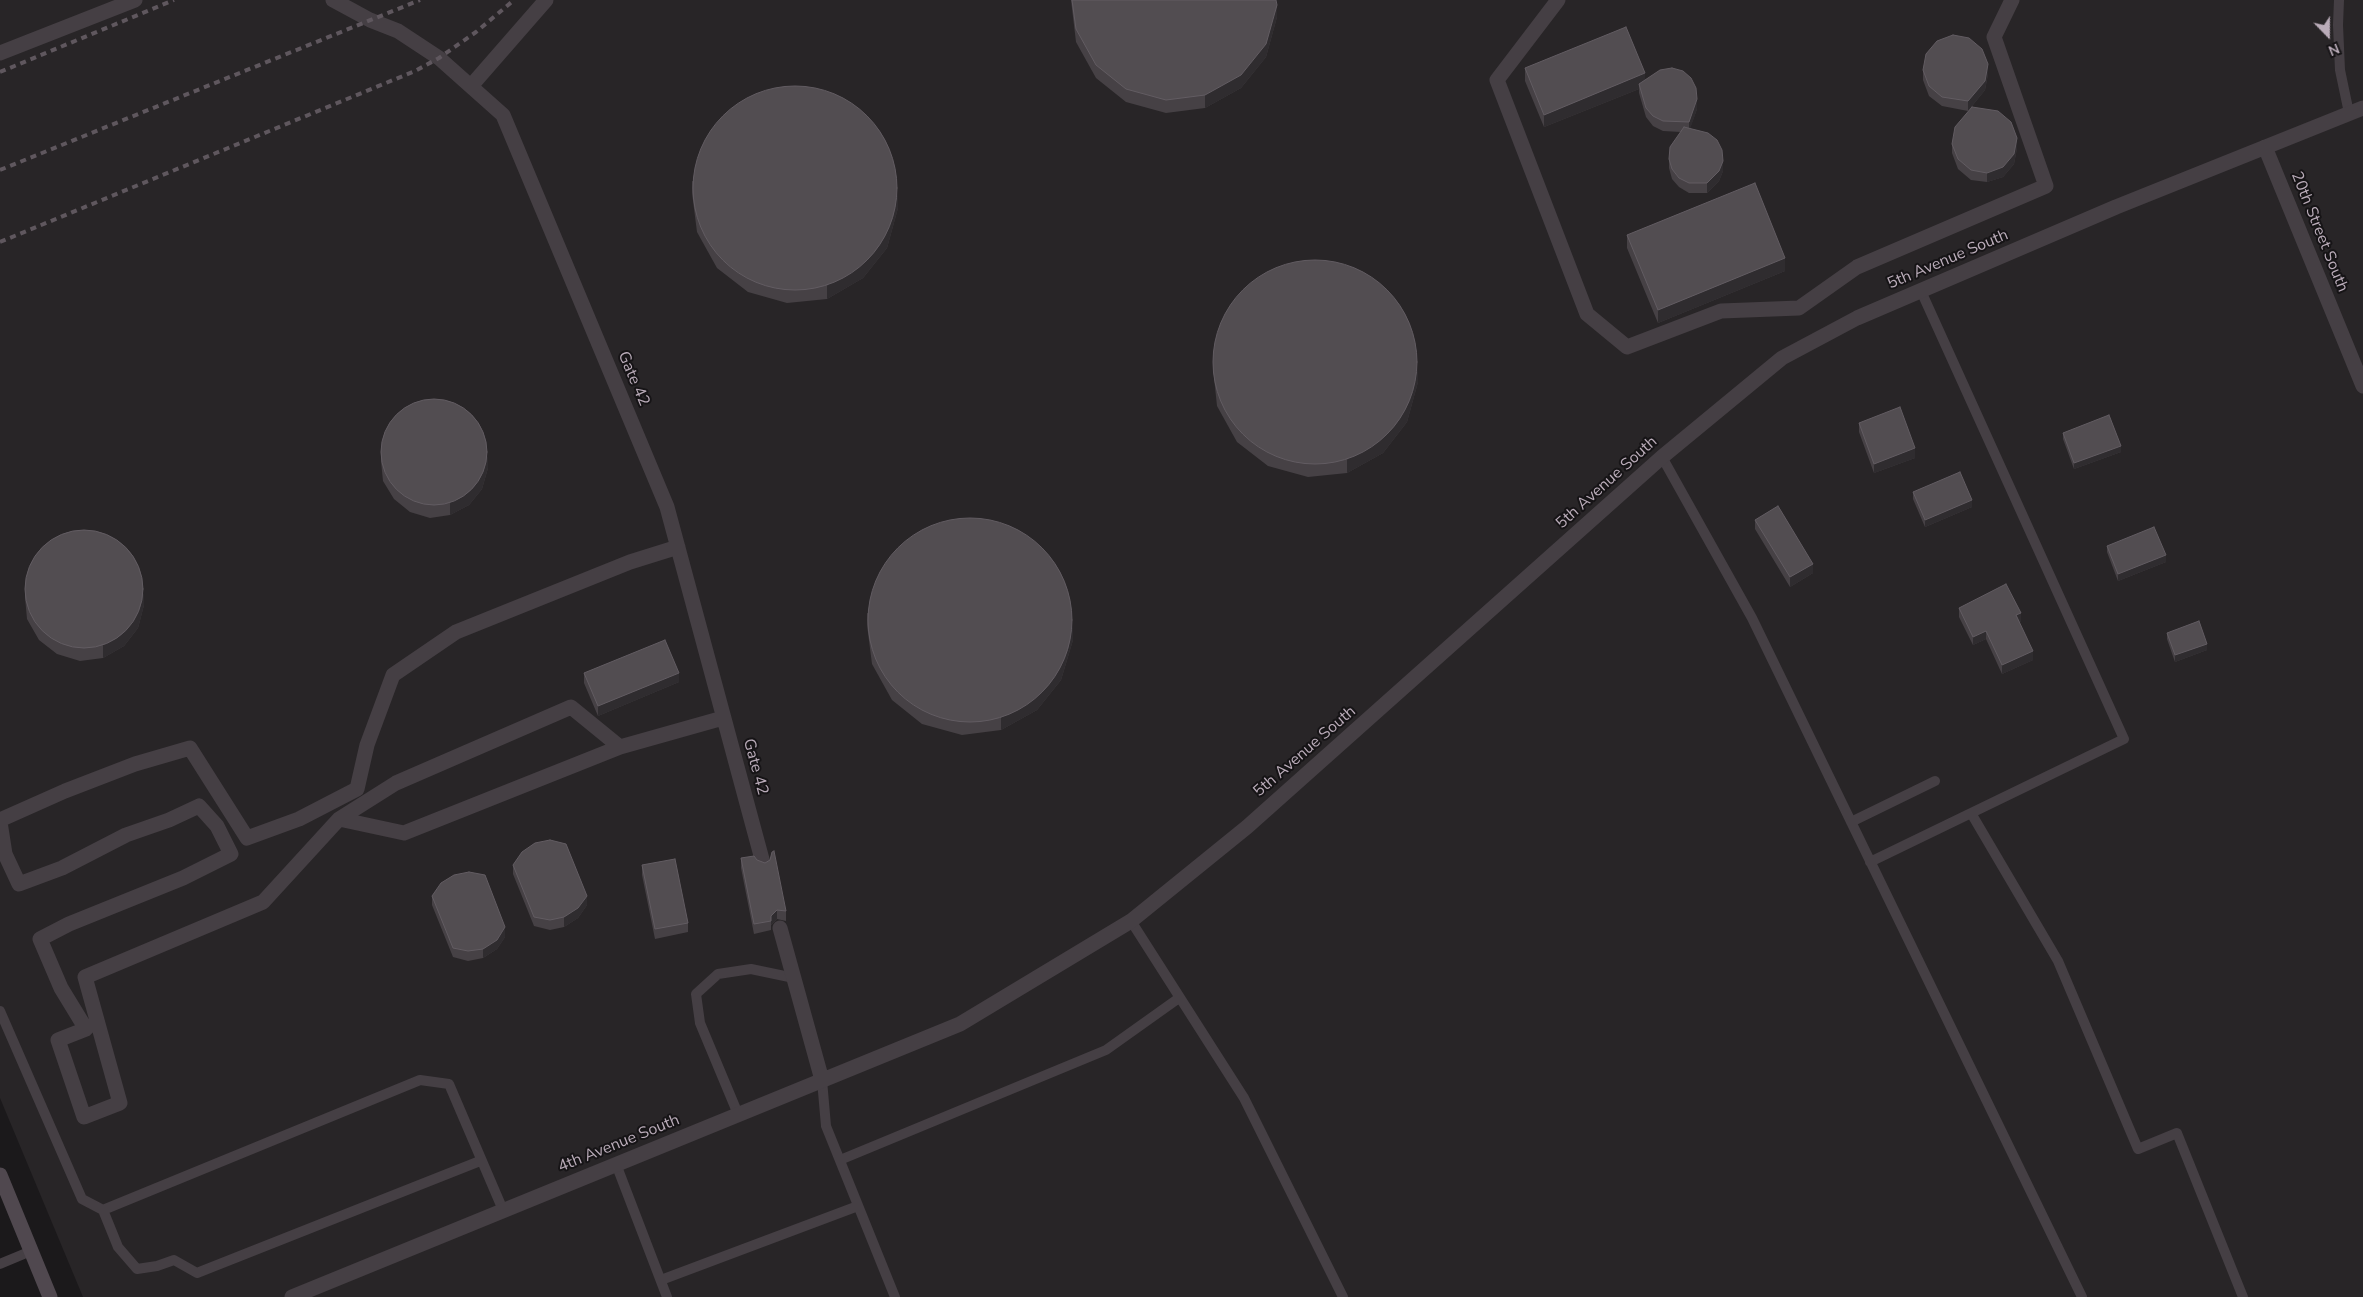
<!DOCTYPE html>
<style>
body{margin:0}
#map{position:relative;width:2363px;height:1297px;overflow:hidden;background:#1b191b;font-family:"Nunito Sans",sans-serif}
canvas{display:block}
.north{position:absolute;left:2303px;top:10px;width:50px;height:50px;-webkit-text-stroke:4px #161416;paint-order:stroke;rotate:158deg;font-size:14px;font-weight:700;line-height:20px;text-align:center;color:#baacb9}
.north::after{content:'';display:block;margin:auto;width:18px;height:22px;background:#baacb9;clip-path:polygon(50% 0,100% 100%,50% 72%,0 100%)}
</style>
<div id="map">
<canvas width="2363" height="1297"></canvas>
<div class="north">N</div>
</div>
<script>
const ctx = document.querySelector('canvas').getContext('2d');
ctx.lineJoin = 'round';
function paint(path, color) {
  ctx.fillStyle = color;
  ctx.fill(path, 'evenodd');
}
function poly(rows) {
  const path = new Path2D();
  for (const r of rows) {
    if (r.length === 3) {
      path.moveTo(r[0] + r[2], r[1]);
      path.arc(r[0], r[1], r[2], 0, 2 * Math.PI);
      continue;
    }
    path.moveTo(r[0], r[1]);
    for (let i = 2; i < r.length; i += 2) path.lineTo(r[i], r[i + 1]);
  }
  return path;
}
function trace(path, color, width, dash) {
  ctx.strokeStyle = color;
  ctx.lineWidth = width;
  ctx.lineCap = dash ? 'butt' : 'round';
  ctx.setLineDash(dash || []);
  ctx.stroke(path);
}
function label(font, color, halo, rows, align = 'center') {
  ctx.font = font + ' "Nunito Sans",sans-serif';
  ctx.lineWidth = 4;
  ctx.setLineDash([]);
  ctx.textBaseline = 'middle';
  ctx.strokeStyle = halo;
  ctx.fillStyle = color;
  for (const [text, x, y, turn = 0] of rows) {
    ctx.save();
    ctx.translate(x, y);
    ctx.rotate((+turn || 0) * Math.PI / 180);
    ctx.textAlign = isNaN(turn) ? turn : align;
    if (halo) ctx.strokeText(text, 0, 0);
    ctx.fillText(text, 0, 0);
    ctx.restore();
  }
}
const built = poly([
 [0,0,2363,0,2363,1297,83,1297,0,1098]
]);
const lane = poly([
 [2339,0,2338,25,2340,70,2349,113],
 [1662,457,1752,618,2082,1297],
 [1971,813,2058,961,2138,1149,2177,1133,2243,1297],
 [1851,822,1935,781],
 [1870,862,2124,739,1921,291],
 [1131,921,1244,1098,1343,1297],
 [0,1011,82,1199,103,1210],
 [822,1080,826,1126,895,1297],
 [738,1114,700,1023,696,994,718,974,751,969,794,978],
 [840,1160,1106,1050,1179,998],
 [480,1161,197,1273,174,1260,157,1266,137,1269,118,1247,103,1210,420,1080,449,1084,503,1210],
 [616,1164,667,1297],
 [0,1264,31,1251],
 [661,1280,858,1206]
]);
const street = poly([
 [333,0,370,20,398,31,439,58,503,115,667,507,763,863],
 [1558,0,1497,80,1587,314,1627,347,1721,311,1799,308,1857,267,2046,186,1994,37,2012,0],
 [0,53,135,0],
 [471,86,546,0],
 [2265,147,2363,386],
 [339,819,404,833,620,747],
 [0,820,65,791,135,764,190,748,247,838,299,819,357,789,367,745,393,675,456,632,630,562,678,547],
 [0,822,5,854,19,884,62,868,126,835,169,820,199,806,217,826,231,854,183,878,69,924,40,939,61,988,86,1029,58,1040,84,1117,120,1103,85,977,263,902,339,819,396,783,571,707,620,747,723,718],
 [780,928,822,1080],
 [292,1297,960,1024,1131,921,1247,827,1662,457,1782,358,1857,318,2116,207,2363,108]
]);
const secondary = poly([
 [0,1175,50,1297]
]);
const rail = poly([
 [0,72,174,0],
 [0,170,420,0],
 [0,242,415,71,439,58,476,32,514,0]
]);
const wall = poly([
 [1071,0,1276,0,1277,17,1266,57,1241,88,1205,108,1166,113,1126,102,1096,78,1076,42],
 [1525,68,1645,80,1697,109,1690,128,1723,171,1719,181,1707,193,1689,193,1679,187,1672,179,1669,168,1669,159,1681,132,1663,131,1653,126,1646,117,1639,93,1639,89,1544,127,1525,81],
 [1923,70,1988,74,1985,90,1968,111,1942,106,1929,96,1923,80],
 [1952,144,2017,148,2014,164,2003,177,1987,182,1971,180,1958,169,1952,153],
 [692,181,898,208,887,248,863,278,827,299,787,303,748,292,717,268,697,232,692,193],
 [1627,235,1785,271,1658,323,1627,248],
 [1213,355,1418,382,1407,422,1383,453,1347,473,1308,477,1268,466,1237,442,1217,406,1213,368],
 [1859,423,1915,458,1874,473,1859,432],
 [2063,433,2121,452,2074,469,2063,439],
 [381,448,488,468,482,489,469,505,450,515,430,518,410,512,394,499,383,481,381,461],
 [1913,492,1972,507,1925,527,1913,499],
 [1755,520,1813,573,1790,587,1755,529],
 [2107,546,2166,562,2118,581,2107,552],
 [25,584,144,605,138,628,124,646,103,658,80,661,57,654,39,640,27,619,25,597],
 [1959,608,2021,621,2019,622,2033,660,2002,674,1986,639,1973,645,1959,617],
 [867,613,1073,640,1061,680,1037,710,1001,730,962,735,922,724,892,700,872,664,867,625],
 [2167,633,2207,650,2175,662,2167,639],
 [584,673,679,682,598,716,584,683],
 [741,858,786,911,786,921,777,919,771,925,771,930,754,934,741,868],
 [513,865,587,905,578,918,564,927,550,930,534,926,513,874],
 [642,865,688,923,688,932,655,939,642,875],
 [432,896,505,937,497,949,483,958,468,961,453,957,432,905]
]);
const shadedWall = poly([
 [1277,5,1277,17,1266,57,1241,88,1205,108,1205,95],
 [1988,64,1988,74,1985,90,1968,111,1968,101],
 [1645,73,1645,86,1639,84,1639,89,1544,127,1544,115],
 [1697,99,1697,109,1689,132,1689,122],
 [2017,138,2017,148,2014,164,2003,177,1987,182,1987,173],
 [1723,161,1723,171,1719,181,1707,193,1707,183],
 [898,195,898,208,887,248,863,278,827,299,827,286],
 [1785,258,1785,271,1658,323,1658,310],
 [1418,370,1418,382,1407,422,1383,453,1347,473,1347,460],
 [2121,446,2121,452,2074,469,2074,463],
 [1915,448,1915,458,1874,473,1874,464],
 [488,456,488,468,482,489,469,505,450,515,450,503],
 [1972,500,1972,507,1925,527,1925,520],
 [2166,555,2166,562,2118,581,2118,574],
 [1813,564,1813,573,1790,587,1790,577],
 [144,593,144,605,138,628,124,646,103,658,103,645],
 [2021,613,2021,621,2016,624,2016,615],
 [1073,627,1073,640,1061,680,1037,710,1001,730,1001,718],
 [1986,631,1986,639,1973,645,1973,637],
 [2207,644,2207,650,2175,662,2175,655],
 [2033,651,2033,660,2002,674,2002,665],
 [679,673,679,682,598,716,598,706],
 [587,896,587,905,578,918,564,927,564,917],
 [777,910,777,919,771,925,771,930,771,916],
 [505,927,505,937,497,949,483,958,483,949]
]);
const building = poly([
 [1072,0,1276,0,1277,5,1266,44,1241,75,1205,95,1166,100,1126,89,1096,65,1076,29,1072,0],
 [1626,27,1645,73,1544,115,1525,68,1626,27],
 [1953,35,1969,38,1982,49,1988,64,1985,81,1968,101,1942,97,1929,86,1923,70,1926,54,1937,41,1953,35],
 [1672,68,1683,71,1691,78,1696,88,1697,99,1689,122,1663,121,1653,116,1646,108,1639,84,1660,70,1672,68],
 [795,188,102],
 [1972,107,1998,111,2011,122,2017,138,2014,154,2003,167,1987,173,1971,170,1958,159,1952,144,1955,127,1972,107],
 [1684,127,1708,133,1717,140,1722,150,1723,161,1719,171,1707,183,1689,183,1679,178,1672,169,1669,159,1670,147,1684,127],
 [1755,183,1785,258,1658,310,1627,235,1755,183],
 [1315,362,102],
 [434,452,53],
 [1900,407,1915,448,1874,464,1859,423,1900,407],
 [2109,415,2121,446,2074,463,2063,433,2109,415],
 [1960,472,1972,500,1925,520,1913,492,1960,472],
 [1778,506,1813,564,1790,577,1755,520,1778,506],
 [970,620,102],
 [2154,527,2166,555,2118,574,2107,546,2154,527],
 [84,589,59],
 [2006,584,2021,613,2016,615,2033,651,2002,665,1986,631,1973,637,1959,608,2006,584],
 [2199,621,2207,644,2175,655,2167,633,2199,621],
 [665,640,679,673,598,706,584,673,665,640],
 [550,840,566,844,587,896,578,908,564,917,550,920,534,917,513,865,522,852,535,843,550,840],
 [774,851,786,911,777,910,771,916,771,921,754,924,741,858,754,856,757,860,765,863,770,860,772,852,774,851],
 [675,859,688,923,655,929,642,865,675,859],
 [469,872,485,875,505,927,497,940,483,949,468,951,453,948,432,896,441,883,454,875,469,872]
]);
const streetNames = [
 ["20th Street South",2319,232,68],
 ["5th Avenue South",1948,260,-23],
 ["Gate 42",633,379,67],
 ["5th Avenue South",1607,483,-42],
 ["5th Avenue South",1305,752,-41],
 ["Gate 42",755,767,75],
 ["4th Avenue South",619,1144,-22]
];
paint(built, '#282527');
trace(lane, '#453f44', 10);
trace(street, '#453f44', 15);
trace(secondary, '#50484f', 15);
trace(rail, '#5f575e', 4, [6, 5]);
paint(wall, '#464145');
paint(shadedWall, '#2f2c2f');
paint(building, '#524d51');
trace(building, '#625c62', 1);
label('16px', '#baacb9', '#161416', streetNames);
</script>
